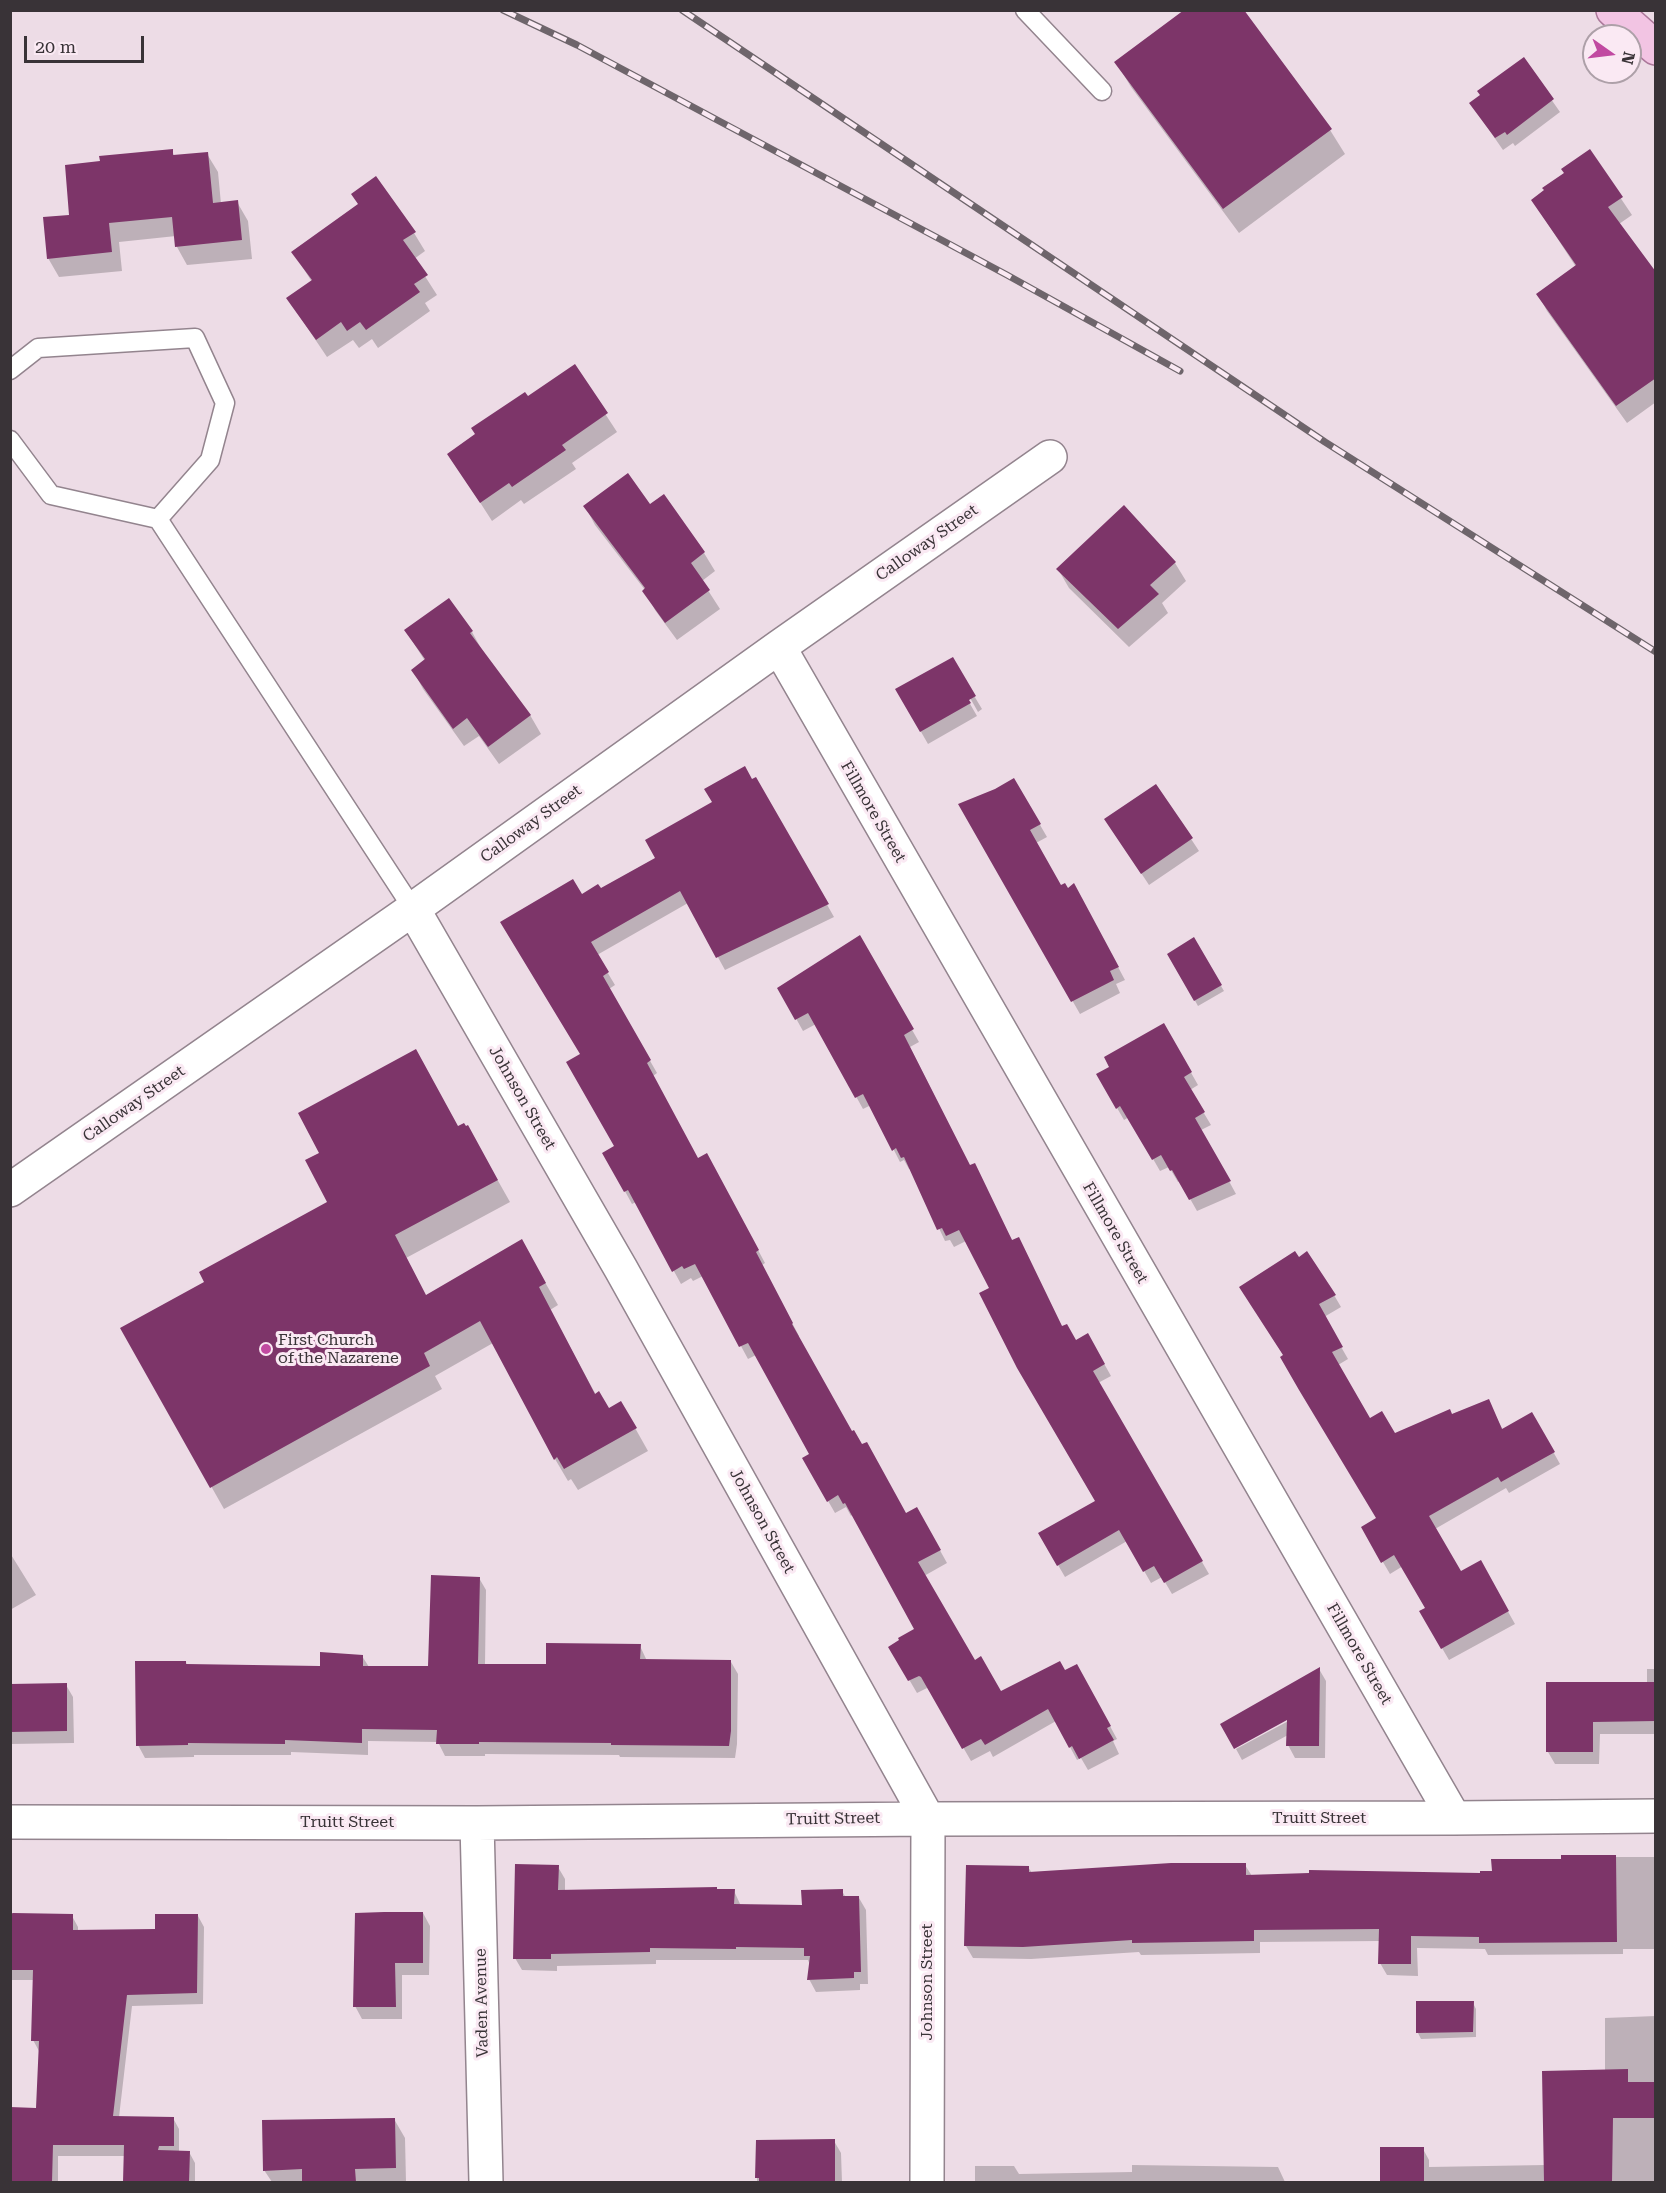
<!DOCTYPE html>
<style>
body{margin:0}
#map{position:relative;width:1666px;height:2193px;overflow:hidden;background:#eddce6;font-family:"Roboto Serif",serif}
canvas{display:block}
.frame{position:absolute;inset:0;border:12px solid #393337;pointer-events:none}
.north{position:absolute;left:1582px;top:24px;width:60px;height:60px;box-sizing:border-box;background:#fae9f3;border:2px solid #ada0a8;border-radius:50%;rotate:104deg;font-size:16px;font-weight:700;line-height:24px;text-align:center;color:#393337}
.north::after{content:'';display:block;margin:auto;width:21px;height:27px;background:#c14aa1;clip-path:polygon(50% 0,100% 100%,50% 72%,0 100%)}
.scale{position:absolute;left:24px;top:36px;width:120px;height:27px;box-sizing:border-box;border:3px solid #393337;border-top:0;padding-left:8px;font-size:18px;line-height:21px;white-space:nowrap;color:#393337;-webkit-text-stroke:4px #fae9f3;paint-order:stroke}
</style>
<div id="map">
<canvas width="1666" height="2193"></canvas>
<div class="frame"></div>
<div class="north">N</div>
<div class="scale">20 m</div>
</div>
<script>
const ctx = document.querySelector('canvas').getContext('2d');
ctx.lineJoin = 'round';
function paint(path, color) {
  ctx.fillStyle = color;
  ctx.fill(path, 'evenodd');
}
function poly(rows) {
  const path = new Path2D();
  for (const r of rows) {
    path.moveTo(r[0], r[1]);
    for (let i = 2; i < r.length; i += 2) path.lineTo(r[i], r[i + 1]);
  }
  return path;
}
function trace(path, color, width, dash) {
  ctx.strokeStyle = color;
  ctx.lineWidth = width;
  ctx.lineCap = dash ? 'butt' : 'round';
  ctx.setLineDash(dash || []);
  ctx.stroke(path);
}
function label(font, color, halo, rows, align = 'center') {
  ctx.font = font + ' "Roboto Serif",serif';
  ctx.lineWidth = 6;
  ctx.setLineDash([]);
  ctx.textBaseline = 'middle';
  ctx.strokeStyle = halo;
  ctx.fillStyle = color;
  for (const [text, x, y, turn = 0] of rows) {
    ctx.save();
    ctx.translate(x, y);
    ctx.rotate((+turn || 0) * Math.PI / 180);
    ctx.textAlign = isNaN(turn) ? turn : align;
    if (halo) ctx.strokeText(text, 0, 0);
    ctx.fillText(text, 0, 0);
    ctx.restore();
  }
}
const shadow = poly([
 [1523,59,1560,112,1515,146,1513,143,1503,150,1471,104],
 [1116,62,1330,130,1345,154,1239,233,1131,87],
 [172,151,175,157,207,154,218,172,221,204,237,202,248,221,252,259,187,265,177,247,176,236,119,242,122,271,59,277,48,258,71,217],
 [1589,151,1632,215,1619,224,1656,274,1656,402,1627,423,1547,311,1538,294,1576,267,1533,201],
 [359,206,414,233,425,251,414,259,437,295,425,303,430,311,378,348,372,339,359,348,353,340,327,357,288,299,312,282,293,252],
 [574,366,617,432,572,463,576,469,524,504,521,500,492,521,449,454],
 [585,506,650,506,704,553,715,571,702,581,720,609,677,640,655,610,645,590,595,525],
 [1175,563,1186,581,1162,603,1168,613,1129,647,1069,588,1058,569],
 [406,631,472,632,482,650,530,715,541,734,499,764,479,736,464,746,423,689,413,670,425,661],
 [952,659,982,709,978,712,969,696,966,697,977,716,928,744,897,690],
 [756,779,834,917,725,970,688,903,597,955,615,985,609,989,657,1073,653,1076,698,1160,714,1168,765,1263,762,1265,799,1336,797,1337,851,1432,906,1515,917,1509,947,1563,924,1576,974,1662,1001,1693,1064,1672,1084,1678,1117,1739,1113,1741,1119,1754,1088,1770,1081,1758,1077,1760,1056,1721,993,1757,990,1751,971,1761,930,1690,927,1688,917,1693,890,1647,916,1629,853,1514,851,1516,846,1507,835,1513,804,1459,812,1455,756,1355,748,1359,703,1276,693,1281,691,1278,681,1284,636,1202,632,1204,604,1153,616,1147,582,1054,582,896,600,890,657,859],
 [1014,780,1047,837,1036,843,1061,887,1081,898,1125,980,1116,984,1120,993,1080,1014,961,805,995,791],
 [1156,786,1199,851,1149,885,1114,832],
 [859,937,919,1042,910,1047,970,1167,1063,1328,1076,1342,1088,1335,1111,1376,1098,1383,1209,1574,1172,1594,1162,1577,1151,1583,1127,1541,1065,1577,1040,1534,1097,1501,966,1241,954,1247,950,1240,945,1241,911,1169,909,1169,904,1160,900,1162,871,1105,863,1109,816,1024,803,1031,779,988],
 [1193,939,1224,991,1198,1006,1169,954],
 [1164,1025,1198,1085,1190,1090,1211,1125,1201,1130,1236,1194,1197,1211,1180,1181,1178,1182,1169,1167,1160,1171,1129,1117,1124,1120,1098,1075,1111,1067],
 [458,1128,480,1149,510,1202,406,1258,426,1297,534,1263,558,1305,550,1310,596,1395,609,1410,621,1403,648,1451,578,1490,571,1479,568,1481,555,1459,493,1343,435,1376,442,1389,224,1509,122,1329,206,1282,329,1203],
 [1334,1295,1341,1307,1324,1317,1348,1359,1338,1365,1370,1420,1394,1435,1488,1401,1503,1430,1532,1414,1560,1464,1509,1493,1506,1488,1435,1529,1460,1573,1480,1562,1515,1624,1449,1660,1421,1612,1427,1609,1403,1566,1390,1574,1363,1528,1378,1519,1284,1356,1248,1299],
 [10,1553,36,1595,10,1610],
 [479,1578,486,1590,485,1665,547,1666,640,1646,647,1661,731,1662,738,1674,737,1744,735,1758,620,1757,619,1755,485,1754,485,1756,445,1756,438,1742,368,1741,368,1755,291,1752,291,1755,194,1755,194,1757,145,1758,138,1745,186,1662,187,1665,321,1668,362,1656,369,1667,430,1667],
 [1319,1669,1326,1681,1325,1758,1295,1758,1288,1745,1288,1735,1242,1760,1236,1749,1294,1718,1293,1715],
 [1647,1669,1656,1669,1656,1734,1600,1734,1599,1764,1555,1764,1548,1752,1647,1683],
 [10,1685,66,1685,73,1697,74,1743,10,1744],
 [1563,1857,1656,1857,1656,1949,1623,1949,1623,1954,1488,1955,1485,1949,1417,1948,1418,1976,1387,1975,1380,1963,1380,1941,1260,1942,1260,1953,1141,1955,1139,1952,1031,1959,973,1958,966,1946,1028,1867,1032,1873,1245,1865,1252,1876,1481,1874,1563,1860],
 [558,1867,565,1879,565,1892,734,1891,741,1906,803,1906,842,1891,846,1898,859,1898,866,1910,868,1984,860,1984,860,1990,816,1992,809,1979,810,1965,808,1960,656,1960,656,1964,557,1966,557,1971,522,1970,515,1958],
 [423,1913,430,1926,429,1975,402,1975,402,2019,362,2019,355,2006],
 [10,1915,72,1916,78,1927,78,1931,156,1930,198,1916,204,1927,203,2004,132,2006,119,2117,173,2118,179,2129,179,2152,189,2152,195,2163,195,2182,125,2182,125,2156,58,2156,58,2182,10,2182,10,2108,38,2109,39,2051,33,2040,34,1980,10,1980],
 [1473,2003,1476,2009,1476,2037,1421,2039,1418,2033],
 [1656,2016,1656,2182,1382,2182,1382,2148,1423,2149,1429,2160,1429,2167,1545,2165,1605,2071,1605,2018],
 [394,2119,405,2138,406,2182,272,2182,264,2170],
 [834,2141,841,2153,842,2182,757,2182,757,2142],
 [1132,2165,1278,2167,1285,2182,975,2182,975,2166,1014,2166,1019,2174,1132,2172]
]);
const building = poly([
 [1184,10,1244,10,1332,129,1223,209,1114,62],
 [1524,57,1554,99,1507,135,1505,132,1495,138,1469,103,1480,95,1477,91],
 [173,149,173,155,208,152,213,203,238,200,242,240,175,247,172,217,109,223,112,252,47,259,43,217,69,215,65,165,100,161,99,156],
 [1590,149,1623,197,1608,207,1656,272,1656,378,1616,406,1536,294,1576,265,1531,200,1544,190,1542,188,1564,173,1561,169],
 [376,176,416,232,403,240,428,275,414,284,420,292,366,330,360,322,347,331,341,322,316,340,286,298,312,280,291,252,358,204,351,194],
 [575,364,608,413,562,445,566,450,512,487,509,483,480,503,447,454,475,434,471,428,525,392,528,396],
 [628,473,650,504,664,494,705,552,691,563,710,590,665,623,642,591,645,588,583,506],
 [1124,505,1176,562,1150,585,1159,594,1118,629,1056,569],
 [449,598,473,631,470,633,531,715,488,747,467,718,453,729,411,670,425,659,404,630],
 [953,657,976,696,969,700,971,703,920,732,895,689],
 [745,766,752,779,756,777,829,904,716,958,680,891,591,942,609,972,603,976,651,1060,647,1063,698,1158,707,1153,759,1250,756,1252,793,1323,792,1324,852,1431,854,1430,862,1444,867,1442,906,1513,917,1507,941,1550,918,1562,975,1660,981,1656,1001,1691,1060,1661,1065,1670,1077,1664,1111,1726,1107,1728,1114,1740,1079,1759,1072,1746,1069,1748,1048,1709,985,1745,981,1739,962,1749,921,1677,919,1676,908,1681,888,1647,899,1640,898,1638,914,1629,845,1503,843,1504,838,1495,827,1502,802,1458,809,1454,748,1343,739,1347,695,1264,684,1269,682,1266,672,1272,628,1190,624,1192,602,1153,614,1146,566,1062,580,1054,500,922,573,879,582,894,598,884,601,888,655,858,645,840,712,802,704,789],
 [1014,778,1041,824,1030,830,1061,885,1065,883,1068,888,1074,883,1119,967,1110,971,1114,980,1071,1002,958,804,995,789],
 [1156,784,1193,838,1141,874,1104,819],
 [860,935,914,1029,904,1035,970,1165,975,1163,1012,1240,1019,1237,1062,1326,1067,1324,1076,1340,1088,1333,1105,1364,1093,1371,1203,1561,1164,1583,1154,1566,1143,1572,1119,1530,1057,1566,1038,1533,1095,1501,1017,1368,979,1293,989,1288,959,1230,946,1236,942,1228,937,1230,904,1157,901,1158,896,1148,892,1151,863,1094,855,1098,808,1013,795,1020,777,988],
 [1194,937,1222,985,1194,1001,1167,954],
 [1164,1023,1192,1072,1184,1077,1205,1112,1195,1118,1231,1181,1189,1200,1172,1170,1170,1171,1161,1155,1152,1160,1120,1106,1116,1109,1096,1074,1109,1067,1104,1057],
 [416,1049,458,1126,464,1123,466,1126,468,1125,498,1180,395,1235,426,1295,522,1239,546,1283,539,1287,595,1394,599,1391,609,1408,621,1401,637,1428,564,1469,557,1457,554,1460,480,1321,424,1353,430,1366,210,1488,120,1328,204,1282,199,1272,327,1202,305,1160,319,1153,298,1113],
 [1295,1251,1299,1257,1307,1251,1336,1295,1319,1304,1343,1347,1332,1352,1370,1418,1382,1411,1395,1433,1450,1409,1452,1414,1489,1399,1502,1429,1532,1412,1555,1452,1501,1482,1498,1477,1429,1516,1461,1571,1481,1560,1509,1611,1441,1649,1419,1611,1425,1608,1394,1555,1381,1563,1361,1527,1376,1518,1299,1390,1280,1357,1283,1355,1239,1287],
 [431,1575,480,1577,478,1664,546,1664,546,1643,641,1644,640,1659,731,1660,731,1731,729,1746,611,1745,611,1743,479,1742,479,1744,436,1744,437,1730,362,1729,362,1743,285,1740,285,1744,188,1743,188,1745,136,1746,135,1661,186,1661,186,1664,320,1666,320,1652,363,1655,363,1666,428,1666],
 [1320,1667,1319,1746,1286,1746,1287,1720,1234,1749,1220,1724],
 [1546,1682,1656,1682,1656,1721,1593,1722,1593,1752,1546,1752],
 [67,1683,67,1731,10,1732,10,1684],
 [1561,1855,1616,1855,1617,1942,1479,1943,1479,1937,1411,1936,1411,1964,1378,1964,1379,1929,1254,1930,1254,1941,1132,1943,1132,1940,1023,1947,964,1946,966,1865,1029,1866,1029,1872,1171,1863,1246,1863,1246,1875,1309,1873,1309,1870,1480,1873,1480,1871,1492,1871,1491,1859,1561,1859],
 [515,1864,559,1865,558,1890,717,1887,717,1889,735,1889,734,1904,802,1905,801,1890,843,1889,843,1896,859,1896,861,1972,854,1972,854,1978,807,1980,810,1956,804,1956,804,1948,736,1947,736,1949,650,1948,650,1952,551,1954,551,1959,513,1959],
 [384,1912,423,1912,423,1963,395,1963,396,2007,353,2007,355,1913],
 [13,1913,73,1914,73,1930,155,1929,155,1914,198,1914,197,1993,127,1995,113,2116,174,2117,174,2146,145,2146,159,2146,158,2150,190,2151,189,2182,123,2182,124,2145,53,2145,52,2182,10,2182,10,2107,36,2108,39,2041,31,2041,33,1970,10,1970,10,1914],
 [1416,2001,1474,2001,1473,2032,1416,2033],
 [1628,2069,1628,2082,1656,2082,1656,2118,1613,2118,1612,2182,1544,2182,1542,2071],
 [395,2118,396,2168,355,2169,356,2182,302,2182,302,2169,263,2171,262,2120],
 [835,2139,835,2182,759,2182,759,2178,755,2178,756,2140],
 [1380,2147,1424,2147,1424,2182,1380,2182]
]);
const service = poly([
 [1025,10,1102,91],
 [10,370,38,348,195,338,225,403,210,460,158,519],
 [10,440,51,495,158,519,413,909]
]);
const minor = poly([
 [779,647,1454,1818],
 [413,909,621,1269,928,1819,927,2182],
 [10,1190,413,909,779,647,1050,457],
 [10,1822,477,1823,928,1819,1454,1818,1656,1816],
 [477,1823,486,2182]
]);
const primary = poly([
 [1613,10,1656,48]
]);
const rail = poly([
 [503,10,577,45,1007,275,1180,371],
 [682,10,1325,442,1656,652]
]);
const markers = [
 [266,1349,6,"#c14aa1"]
];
const streetNames = [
 ["Calloway Street",927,543,-35],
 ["Fillmore Street",873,812,60],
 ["Calloway Street",531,824,-36],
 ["Johnson Street",522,1098,60],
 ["Calloway Street",134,1104,-35],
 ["Fillmore Street",1115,1233,60],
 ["Johnson Street",762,1521,61],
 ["Fillmore Street",1359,1654,60],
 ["Truitt Street",1319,1818],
 ["Truitt Street",833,1819,-1],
 ["Truitt Street",347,1822],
 ["Johnson Street",927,1982,-90],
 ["Vaden Avenue",482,2003,-91]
];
const poiNames = [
 ["First Church",278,1340],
 ["of the Nazarene",278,1358]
];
paint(shadow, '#0003');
paint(building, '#7d3569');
trace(service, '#93848e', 21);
trace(minor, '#93848e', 36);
trace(primary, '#ab789a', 36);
trace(service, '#fff', 18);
trace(minor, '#fff', 33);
trace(primary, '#f2c4e3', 33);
trace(rail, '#6e656b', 7);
trace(rail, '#fae9f3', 4.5, [14]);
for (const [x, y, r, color] of markers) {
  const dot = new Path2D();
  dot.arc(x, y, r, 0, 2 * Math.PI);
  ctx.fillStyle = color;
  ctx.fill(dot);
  trace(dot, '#fae9f3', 2);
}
label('16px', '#393337', '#fae9f3', streetNames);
label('16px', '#393337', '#fae9f3', poiNames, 'left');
</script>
